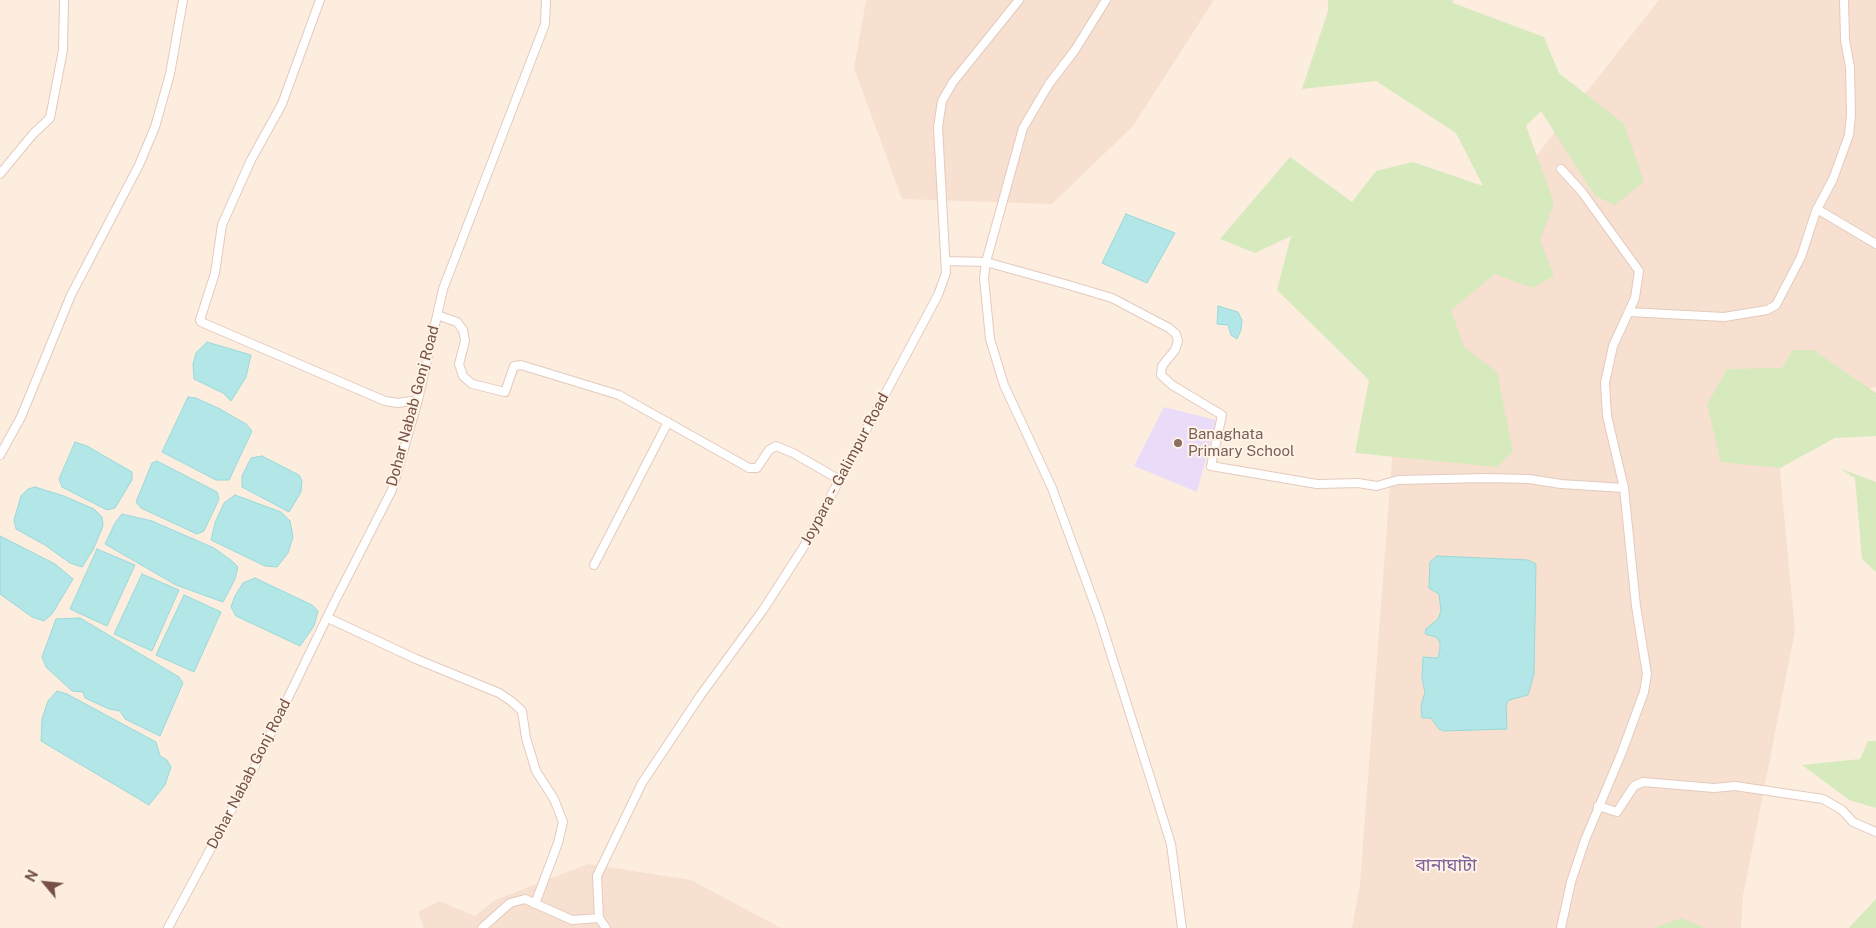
<!DOCTYPE html>
<meta charset="utf-8">
<style>
body{margin:0}
#map{position:relative;width:1876px;height:928px;overflow:hidden;background:#fdeddf;font-family:"Public Sans",sans-serif}
canvas{display:block}
.north{position:absolute;left:20px;top:858px;width:50px;height:50px;-webkit-text-stroke:4px #fff2e6;paint-order:stroke;rotate:298deg;font-size:14px;font-weight:700;line-height:20px;text-align:center;color:#745046}
.north::after{content:'';display:block;margin:auto;width:18px;height:22px;background:#745046;clip-path:polygon(50% 0,100% 100%,50% 72%,0 100%)}
</style>
<div id="map">
<canvas width="1876" height="928"></canvas>
<div class="north">N</div>
</div>
<script>
const ctx = document.querySelector('canvas').getContext('2d');
ctx.lineJoin = 'round';
function paint(path, color) {
  ctx.fillStyle = color;
  ctx.fill(path, 'evenodd');
}
function poly(rows) {
  const path = new Path2D();
  for (const r of rows) {
    path.moveTo(r[0], r[1]);
    for (let i = 2; i < r.length; i += 2) path.lineTo(r[i], r[i + 1]);
  }
  return path;
}
function trace(path, color, width, dash) {
  ctx.strokeStyle = color;
  ctx.lineWidth = width;
  ctx.lineCap = dash ? 'butt' : 'round';
  ctx.setLineDash(dash || []);
  ctx.stroke(path);
}
function label(font, color, halo, rows, align = 'center') {
  ctx.font = font + ' "Public Sans","Noto Sans Bengali",sans-serif';
  ctx.lineWidth = 4;
  ctx.setLineDash([]);
  ctx.textBaseline = 'middle';
  ctx.strokeStyle = halo;
  ctx.fillStyle = color;
  for (const [text, x, y, turn = 0] of rows) {
    ctx.save();
    ctx.translate(x, y);
    ctx.rotate((+turn || 0) * Math.PI / 180);
    ctx.textAlign = isNaN(turn) ? turn : align;
    if (halo) ctx.strokeText(text, 0, 0);
    ctx.fillText(text, 0, 0);
    ctx.restore();
  }
}
const residential = poly([
 [866,0,1214,0,1133,126,1052,204,902,199,854,68],
 [1659,0,1876,0,1876,387,1774,407,1795,631,1743,896,1741,928,1352,928,1360,884,1402,326],
 [588,864,691,880,781,928,424,928,418,912,439,901,475,916,495,900]
]);
const education = poly([
 [1164,407,1216,420,1197,492,1134,466]
]);
const green = poly([
 [1328,0,1452,0,1453,3,1544,37,1559,73,1624,124,1644,182,1615,205,1595,196,1541,111,1526,126,1554,203,1540,240,1554,276,1533,288,1495,274,1451,310,1464,347,1497,372,1513,452,1497,467,1355,453,1369,380,1277,290,1291,236,1255,253,1220,239,1290,157,1352,202,1376,171,1413,162,1483,186,1456,133,1376,81,1302,89,1328,11],
 [1793,350,1813,350,1876,393,1876,436,1835,438,1780,468,1721,462,1707,405,1727,369,1782,368],
 [1839,468,1876,482,1876,572,1862,559,1855,478],
 [1868,741,1876,741,1876,808,1849,800,1802,765,1860,759],
 [1876,899,1876,928,1849,928],
 [1681,918,1705,928,1654,928]
]);
const water = poly([
 [1126,214,1175,233,1147,283,1102,263,1126,214],
 [1218,306,1238,312,1242,320,1241,330,1237,339,1231,335,1228,325,1217,324,1218,306],
 [207,342,251,355,246,377,231,401,223,393,194,379,193,364,196,353,207,342],
 [188,397,196,398,220,409,246,424,252,431,229,480,216,480,162,452,188,397],
 [75,442,87,446,132,472,132,480,115,508,107,510,62,487,59,479,75,442],
 [262,456,299,475,302,481,301,492,289,512,242,487,242,476,251,458,262,456],
 [157,461,217,492,219,499,204,531,197,534,141,508,136,502,152,463,157,461],
 [35,487,64,496,94,509,102,517,103,526,93,550,82,567,70,563,45,545,16,529,14,520,21,496,28,489,35,487],
 [235,495,281,512,290,521,293,537,288,553,277,567,265,566,211,540,215,523,224,503,235,495],
 [122,514,152,521,214,548,232,561,238,567,235,579,223,602,176,585,105,544,115,523,122,514],
 [0,536,55,564,73,579,52,614,44,621,32,617,0,594,0,536],
 [97,549,135,565,107,626,70,609,97,549],
 [1437,556,1528,560,1536,564,1534,674,1528,695,1509,700,1506,705,1507,729,1444,731,1439,729,1431,718,1422,718,1421,706,1425,692,1422,678,1423,657,1438,658,1440,649,1440,642,1436,637,1425,634,1426,629,1438,619,1441,611,1439,594,1429,588,1430,562,1437,556],
 [142,574,179,590,152,651,114,634,142,574],
 [255,578,312,605,318,611,314,626,300,646,236,616,231,607,235,596,243,583,255,578],
 [184,595,221,612,194,672,156,655,184,595],
 [80,618,179,677,183,683,160,736,125,719,120,711,109,709,85,698,83,692,72,691,46,667,42,657,56,619,80,618],
 [57,691,67,694,156,742,160,756,167,760,171,767,165,785,149,805,41,741,42,719,48,701,57,691]
]);
const street = poly([
 [320,0,282,104,251,160,222,225,215,273,200,320,201,322,385,401,398,403,418,400],
 [1106,0,1075,50,1049,84,1023,128,986,262,984,278,990,339,1004,385,1052,488,1099,616,1150,777,1171,844,1182,928],
 [1561,169,1582,192,1639,271,1635,298,1613,346,1605,383,1607,416,1624,488],
 [0,174,33,134,50,118,63,50,64,0],
 [1817,209,1876,244],
 [947,261,986,262,1065,284,1112,298,1169,328,1176,334,1178,341,1175,350,1162,366,1161,375,1172,385,1222,415,1211,466,1317,484,1358,483,1377,486,1398,480,1485,478,1529,479,1561,484,1624,488,1636,606,1647,674,1644,692,1622,752,1585,840,1571,882,1561,928],
 [1629,312,1724,317,1767,310,1776,305,1801,257,1816,211,1833,179,1849,135,1851,115,1850,67,1845,40,1844,0],
 [437,315,457,322,463,330,465,341,459,364,463,376,472,384,505,392,514,366,521,365,619,395,749,468,757,468,769,450,776,446,793,453,840,480],
 [0,455,21,417,71,295,139,165,155,127,170,74,183,0],
 [594,565,668,422],
 [328,618,416,659,499,693,511,701,522,711,526,738,536,771,554,799,563,822,558,843,535,904],
 [1598,806,1617,812,1634,786,1643,782,1714,788,1735,786,1823,799,1842,810,1853,822,1876,832],
 [599,918,597,876,642,783,700,696,763,610,803,548,938,295,946,273,938,127,942,101,953,82,1019,0],
 [599,918,606,928],
 [168,928,253,770,334,603,392,490,418,400,443,289,545,24,546,0],
 [482,928,510,903,525,899,572,920,599,918]
]);
const markers = [
 [1178,443,5,"#8d6e63"]
];
const streetNames = [
 ["Dohar Nabab Gonj Road",413,406,-75],
 ["Joypara - Galimpur Road",845,469,-62],
 ["Dohar Nabab Gonj Road",249,774,-63]
];
const educationNames = [
 ["Banaghata",1188,434],
 ["Primary School",1188,451]
];
const quarterNames = [
 ["বানাঘাটা",1446,865]
];
paint(residential, '#f7e0d0');
paint(education, '#eadcf9');
paint(green, '#d6eabe');
paint(water, '#b3e7e7');
trace(water, '#99d8d9', 1);
trace(street, '#e3cabe', 10);
trace(street, '#fff', 8);
for (const [x, y, r, color] of markers) {
  const dot = new Path2D();
  dot.arc(x, y, r, 0, 2 * Math.PI);
  ctx.fillStyle = color;
  ctx.fill(dot);
  trace(dot, '#fff2e6', 2);
}
label('15px', '#745046', '#fff2e6', streetNames);
label('15px', '#785e54', '#fff2e6', educationNames, 'left');
label('18px', '#7e6198', '#fff2e6', quarterNames);
</script>
